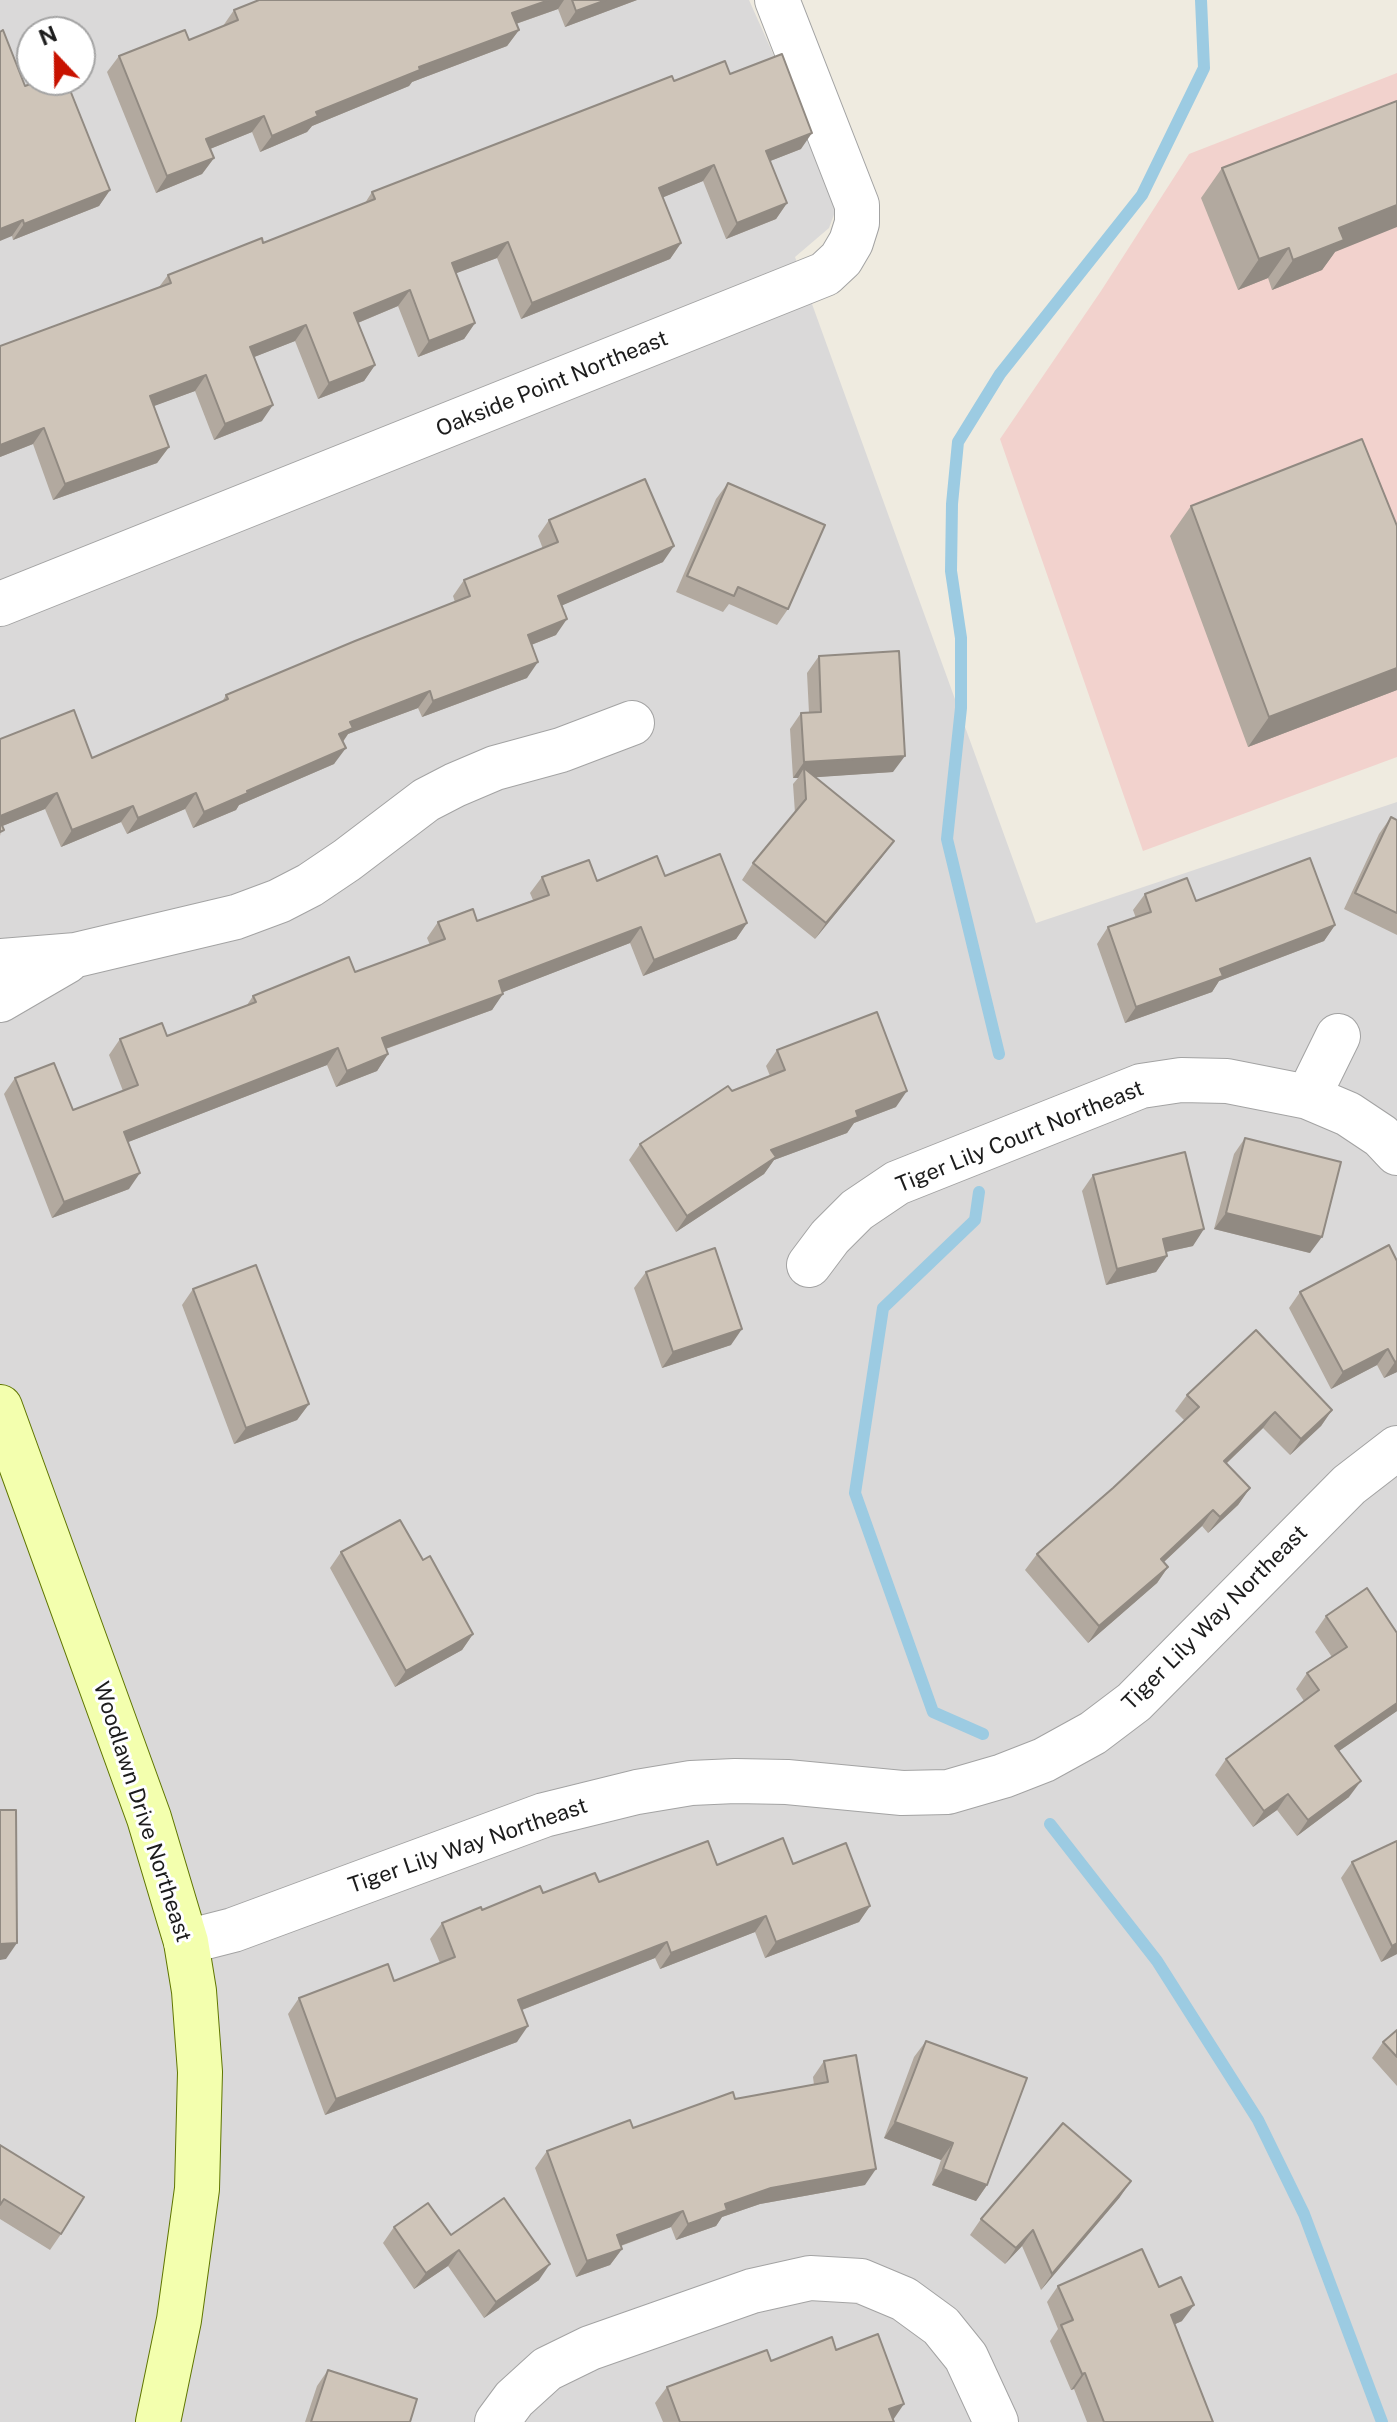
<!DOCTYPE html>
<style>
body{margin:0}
#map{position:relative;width:1397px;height:2422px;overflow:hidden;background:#efebe0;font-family:"Public Sans",sans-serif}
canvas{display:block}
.north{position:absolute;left:16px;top:16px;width:80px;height:80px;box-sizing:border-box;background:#fff;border:2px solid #a4a4a4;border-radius:50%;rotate:338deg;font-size:22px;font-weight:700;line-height:32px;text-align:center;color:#1c1c1c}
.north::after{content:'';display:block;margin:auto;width:28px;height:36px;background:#c81200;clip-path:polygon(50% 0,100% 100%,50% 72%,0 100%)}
</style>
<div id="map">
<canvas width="1397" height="2422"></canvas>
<div class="north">N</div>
</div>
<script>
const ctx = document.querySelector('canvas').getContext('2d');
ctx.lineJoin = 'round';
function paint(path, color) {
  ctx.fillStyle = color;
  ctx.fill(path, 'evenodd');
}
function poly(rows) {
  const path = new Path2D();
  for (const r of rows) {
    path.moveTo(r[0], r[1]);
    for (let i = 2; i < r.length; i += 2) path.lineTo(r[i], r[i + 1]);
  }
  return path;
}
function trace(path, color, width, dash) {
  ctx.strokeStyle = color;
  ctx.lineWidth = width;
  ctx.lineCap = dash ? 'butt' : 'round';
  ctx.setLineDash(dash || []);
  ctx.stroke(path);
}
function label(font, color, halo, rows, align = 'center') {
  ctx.font = font + ' "Public Sans",sans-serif';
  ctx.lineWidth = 6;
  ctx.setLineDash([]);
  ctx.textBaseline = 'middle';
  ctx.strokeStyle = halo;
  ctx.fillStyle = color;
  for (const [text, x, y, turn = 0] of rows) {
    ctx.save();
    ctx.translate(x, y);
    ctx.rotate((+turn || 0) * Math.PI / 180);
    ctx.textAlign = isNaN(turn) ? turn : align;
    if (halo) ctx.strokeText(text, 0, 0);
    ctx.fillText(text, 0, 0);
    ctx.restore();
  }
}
const residential = poly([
 [0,0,749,0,839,201,829,228,795,257,1036,923,1397,802,1397,2422,0,2422],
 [32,32,80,32,80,80,32,80]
]);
const commercial = poly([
 [1397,73,1397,757,1143,851,1000,439,1101,291,1189,154]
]);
const stream = poly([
 [999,1054,947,839,961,708,961,638,951,571,952,504,958,442,1000,374,1142,195,1204,68,1201,0],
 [979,1192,975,1220,883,1308,855,1493,933,1712,983,1734],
 [1050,1824,1157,1961,1258,2120,1304,2214,1382,2422]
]);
const street = poly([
 [0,604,825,274,841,259,851,242,857,223,857,205,777,0],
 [0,961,76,955,236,917,279,901,310,885,347,860,426,800,455,785,495,768,561,750,632,723],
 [0,1000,67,961],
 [1308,1097,1338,1036],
 [809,1265,830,1237,857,1210,897,1183,1141,1086,1181,1080,1227,1081,1308,1097,1348,1114,1381,1136,1397,1153],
 [186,1942,233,1930,544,1815,637,1792,691,1783,735,1781,787,1782,902,1793,948,1792,1003,1776,1044,1760,1093,1733,1134,1702,1349,1485,1397,1448],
 [497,2422,514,2399,547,2369,590,2348,752,2291,810,2278,861,2281,904,2299,941,2326,966,2357,996,2422]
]);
const secondary = poly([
 [0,1407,149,1818,186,1942,194,1991,200,2072,197,2189,179,2320,158,2422]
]);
const wall = poly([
 [259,0,637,0,565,27,558,9,516,24,519,30,507,46,412,82,409,86,312,126,307,132,260,152,252,132,210,149,214,158,202,174,156,193,107,72,119,56,189,40,223,26,234,10],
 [730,74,801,149,770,161,787,203,776,219,726,239,703,181,663,197,681,243,670,259,521,319,497,258,456,273,475,323,464,339,418,357,398,306,358,323,375,365,364,381,318,399,295,341,254,357,262,421,214,440,195,391,153,406,169,447,157,463,53,500,33,444,0,457,0,346,159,287,168,275,263,243,365,203,372,192,674,81],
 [25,86,110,190,99,206,13,240,12,236],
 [1222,168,1335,252,1322,270,1272,290,1268,278,1238,290,1201,198],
 [728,483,788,609,777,625,729,604,723,612,676,592,716,499],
 [1191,506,1397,690,1248,747,1170,536],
 [549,520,663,562,562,605,556,635,531,645,527,678,422,717,418,708,348,734,343,742,334,764,239,805,236,810,193,828,185,809,127,834,121,822,61,847,45,809,2,826,0,836,0,739,92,758,222,702,226,695,455,602,453,596,464,580,543,549,538,536],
 [819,656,893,772,815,777,882,857,815,939,742,880,753,863,795,813,793,784,798,778,793,778,790,729,801,713,809,713,807,673],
 [1391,817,1397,820,1397,935,1344,909,1379,834],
 [665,876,747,923,736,939,643,976,630,943,503,992,492,1010,386,1049,388,1054,377,1071,336,1087,327,1065,128,1142,129,1189,52,1218,4,1094,15,1078,73,1110,123,1091,109,1055,120,1039,167,1036,247,1005,253,996,355,972,430,945,427,938,438,922,477,921,533,900,530,893,542,877,597,881],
 [1145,894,1196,901,1335,925,1324,941,1219,981,1212,992,1125,1023,1097,944,1108,927,1136,918,1133,910],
 [777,1050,896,1107,854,1123,847,1133,774,1160,764,1174,676,1232,629,1160,640,1144,732,1091,770,1076,766,1066],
 [1245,1138,1310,1253,1214,1229,1234,1154],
 [1093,1175,1193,1246,1166,1252,1167,1256,1156,1272,1106,1285,1082,1191],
 [1397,1261,1397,1372,1384,1378,1377,1365,1331,1389,1289,1308,1300,1292],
 [646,1272,731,1345,662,1368,634,1288],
 [193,1289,309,1404,297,1420,234,1444,182,1305],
 [1187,1395,1332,1410,1321,1426,1290,1455,1263,1428,1226,1464,1250,1488,1238,1505,1208,1533,1202,1526,1164,1562,1168,1567,1157,1583,1088,1643,1025,1570,1037,1554,1113,1488,1185,1421,1175,1411],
 [341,1552,423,1560,473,1634,462,1650,395,1687,330,1568],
 [1326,1616,1397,1633,1397,1711,1339,1751,1349,1797,1297,1836,1277,1810,1253,1827,1215,1775,1226,1759,1304,1701,1296,1689,1307,1673,1332,1657,1315,1632],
 [1397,1841,1397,1954,1381,1962,1341,1878,1352,1862],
 [793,1864,870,1906,859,1922,765,1958,755,1932,660,1969,655,1958,522,2010,517,2042,325,2115,288,2014,299,1998,394,1981,440,1963,430,1939,442,1923,482,1910,543,1893,599,1882,717,1865],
 [1397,2030,1397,2086,1372,2058,1383,2042],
 [926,2041,987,2185,976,2201,932,2185,941,2160,884,2138,914,2057],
 [824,2061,865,2185,760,2204,722,2217,716,2226,676,2240,671,2227,621,2246,622,2249,610,2265,576,2277,535,2168,547,2151,735,2099,814,2085,813,2077],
 [0,2145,61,2234,50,2250,0,2219],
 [1120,2197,1041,2290,1022,2246,1005,2264,970,2235,981,2219],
 [394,2227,451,2235,539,2280,484,2318,448,2266,414,2289,383,2243],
 [1058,2286,1159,2287,1182,2321,1175,2324,1213,2422,1087,2422,1074,2389,1071,2390,1050,2341,1058,2329,1047,2302],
 [836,2350,894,2422,663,2422,655,2403,667,2387,771,2361],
 [328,2370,410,2422,305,2422,317,2386]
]);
const shadedWall = poly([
 [549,0,564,0,558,9,501,29,512,13],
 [606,0,637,0,565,27,576,11],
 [519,30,507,46,412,82,409,86,312,126,307,132,260,152,272,136,316,112,419,67],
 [264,116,252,132,195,155,206,139],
 [812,133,801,149,755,167,766,151],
 [214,158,202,174,156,193,167,176],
 [714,165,703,181,647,204,659,188],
 [110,190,99,206,13,240,24,224],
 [787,203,776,219,726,239,737,223],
 [1397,205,1397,227,1335,252,1322,270,1272,290,1293,260,1339,228],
 [23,220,12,236,0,241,0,229],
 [508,242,497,258,441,279,452,263],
 [681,243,670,259,521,319,532,303],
 [1289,248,1268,278,1238,290,1259,259],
 [410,290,398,306,343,329,354,313],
 [475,323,464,339,418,357,429,341],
 [306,325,295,341,239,363,250,347],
 [375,365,364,381,318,399,329,383],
 [206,375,195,391,138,412,150,396],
 [273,405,262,421,214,440,225,424],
 [44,428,33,444,0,457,0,445],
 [169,447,157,463,53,500,65,484],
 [674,546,663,562,547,612,558,596],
 [567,619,556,635,516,651,528,635],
 [538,662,527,678,422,717,433,701],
 [1397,668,1397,690,1248,747,1269,717],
 [430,691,418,708,348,734,341,744,339,734,350,722],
 [346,748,334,764,239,805,236,810,193,828,204,812,247,791],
 [905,756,893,772,805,778,804,768,798,778,793,778,804,762],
 [57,793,45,809,0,827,0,816],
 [196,793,185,809,127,834,138,818],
 [133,806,121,822,61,847,72,830],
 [894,841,882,857,815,939,826,923],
 [747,923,736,939,643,976,654,960],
 [1335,925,1324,941,1219,981,1212,992,1125,1023,1136,1007,1220,969],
 [641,927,630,943,488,998,499,981],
 [503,994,492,1010,371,1054,382,1038],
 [338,1048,327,1065,113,1148,124,1132],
 [388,1054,377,1071,336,1087,347,1071],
 [907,1091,896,1107,854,1123,847,1133,774,1160,764,1174,676,1232,687,1216,771,1150,856,1111],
 [140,1173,129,1189,52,1218,64,1202],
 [1226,1213,1322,1237,1310,1253,1214,1229],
 [1204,1229,1193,1246,1152,1255,1163,1239],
 [1167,1256,1156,1272,1106,1285,1117,1269],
 [742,1329,731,1345,662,1368,673,1352],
 [1388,1349,1377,1365,1331,1389,1343,1372],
 [1397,1361,1397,1372,1384,1378,1395,1362],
 [309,1404,297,1420,234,1444,246,1428],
 [1332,1410,1321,1426,1290,1455,1301,1439],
 [1275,1412,1263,1428,1212,1477,1224,1461],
 [1250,1488,1238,1505,1208,1533,1220,1517],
 [1213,1510,1202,1526,1150,1575,1161,1559],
 [1168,1567,1157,1583,1088,1643,1099,1626],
 [473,1634,462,1650,395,1687,406,1671],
 [1397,1703,1397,1711,1323,1762,1335,1746],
 [1361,1781,1349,1797,1297,1836,1308,1820],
 [1288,1794,1277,1810,1253,1827,1264,1811],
 [870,1906,859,1922,765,1958,776,1942],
 [766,1916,755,1932,660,1969,671,1953],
 [667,1942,655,1958,506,2016,518,2000],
 [17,1943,6,1959,0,1960,0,1944],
 [1397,1943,1397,1954,1381,1962,1392,1946],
 [528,2026,517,2042,325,2115,336,2099],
 [895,2122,953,2143,941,2160,884,2138],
 [876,2169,865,2185,760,2204,722,2217,716,2226,676,2240,688,2224,725,2204,771,2188],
 [943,2169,987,2185,976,2201,932,2185],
 [1131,2181,1120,2197,1041,2290,1052,2274],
 [683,2211,671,2227,606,2251,617,2235],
 [1033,2230,1022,2246,1005,2264,1016,2248],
 [622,2249,610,2265,576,2277,587,2261],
 [459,2250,448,2266,414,2289,426,2273],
 [550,2264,539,2280,484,2318,496,2302],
 [1194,2305,1182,2321,1160,2331,1171,2315],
 [1085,2373,1074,2389,1071,2390,1082,2374],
 [904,2404,893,2420,889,2409]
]);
const building = poly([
 [259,0,549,0,512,13,519,30,419,67,420,70,316,112,318,116,272,136,264,116,206,139,214,158,167,176,119,56,185,30,189,40,238,20,234,10,259,0],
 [572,0,606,0,576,11,572,0],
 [3,30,25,86,41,80,66,80,110,190,24,224,23,220,0,229,0,32,3,30],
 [782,54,812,133,766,151,787,203,737,223,714,165,659,188,681,243,532,303,508,242,452,263,475,323,429,341,410,290,354,313,375,365,329,383,306,325,250,347,273,405,225,424,206,375,150,396,169,447,65,484,44,428,0,445,0,346,171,283,168,275,262,238,263,243,375,199,372,192,672,76,674,81,725,61,730,74,782,54],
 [1397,101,1397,205,1339,228,1344,240,1293,260,1289,248,1259,259,1222,168,1397,101],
 [1362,439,1397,526,1397,668,1269,717,1191,506,1362,439],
 [645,479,674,546,558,596,567,619,528,635,538,662,433,701,430,691,350,722,353,728,339,734,346,748,247,791,248,793,204,812,196,793,138,818,133,806,72,830,57,793,0,816,0,739,74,710,92,758,228,699,226,695,355,641,470,596,464,580,558,542,549,520,645,479],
 [728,483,825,525,788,609,738,587,734,596,687,576,728,483],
 [899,651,905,756,804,762,801,713,821,712,819,656,899,651],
 [804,768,894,841,826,923,753,863,806,799,804,768],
 [1391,817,1397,820,1397,913,1355,893,1391,817],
 [0,821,4,830,0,832,0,821],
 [720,854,747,923,654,960,641,927,499,981,503,994,382,1038,388,1054,347,1071,338,1048,124,1132,140,1173,64,1202,15,1078,54,1063,73,1110,138,1085,120,1039,162,1023,167,1036,256,1002,253,996,349,957,355,972,445,939,438,922,473,909,477,921,549,895,542,877,589,860,597,881,657,856,665,876,720,854],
 [1310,858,1335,925,1220,969,1223,976,1136,1007,1108,927,1151,912,1145,894,1187,878,1196,901,1310,858],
 [877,1012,907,1091,856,1111,858,1117,771,1150,776,1157,687,1216,640,1144,728,1086,732,1091,785,1070,777,1050,877,1012],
 [1245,1138,1341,1162,1322,1237,1226,1213,1245,1138],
 [1185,1152,1204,1229,1163,1239,1167,1256,1117,1269,1093,1175,1185,1152],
 [1389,1245,1397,1261,1397,1361,1395,1362,1388,1349,1343,1372,1300,1292,1389,1245],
 [715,1248,742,1329,673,1352,646,1272,715,1248],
 [256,1265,309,1404,246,1428,193,1289,256,1265],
 [1256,1330,1332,1410,1301,1439,1275,1412,1224,1461,1250,1488,1220,1517,1213,1510,1161,1559,1168,1567,1099,1626,1037,1554,1113,1488,1199,1407,1187,1395,1256,1330],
 [400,1520,423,1560,430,1556,473,1634,406,1671,341,1552,400,1520],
 [1367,1588,1397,1633,1397,1703,1335,1746,1361,1781,1308,1820,1288,1794,1264,1811,1226,1759,1319,1690,1307,1673,1347,1647,1326,1616,1367,1588],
 [0,1810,16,1810,17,1943,0,1944,0,1810],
 [783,1838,793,1864,846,1843,870,1906,776,1942,766,1916,671,1953,667,1942,518,2000,528,2026,336,2099,299,1998,388,1964,394,1981,455,1957,442,1923,481,1907,482,1910,540,1886,543,1893,595,1873,599,1882,708,1841,717,1865,783,1838],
 [1397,1841,1397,1943,1392,1946,1352,1862,1397,1841],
 [1397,2030,1397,2057,1383,2042,1397,2030],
 [926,2041,1027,2078,987,2185,943,2169,953,2143,895,2122,926,2041],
 [856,2055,876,2169,771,2188,725,2204,727,2210,688,2224,683,2211,617,2235,622,2249,587,2261,547,2151,630,2120,633,2128,733,2092,735,2099,828,2082,824,2061,856,2055],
 [1063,2123,1131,2181,1052,2274,1033,2230,1016,2248,981,2219,1063,2123],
 [0,2145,84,2197,61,2234,4,2199,0,2205,0,2145],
 [504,2198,550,2264,496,2302,459,2250,426,2273,394,2227,428,2203,451,2235,504,2198],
 [1142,2249,1159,2287,1181,2277,1194,2305,1171,2315,1213,2422,1104,2422,1085,2373,1082,2374,1061,2325,1073,2320,1058,2286,1142,2249],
 [878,2334,904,2404,889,2409,894,2422,680,2422,667,2387,767,2350,771,2361,832,2337,836,2350,878,2334],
 [328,2370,417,2399,410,2422,311,2422,328,2370]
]);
const streetNames = [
 ["Oakside Point Northeast",552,384,-22],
 ["Tiger Lily Court Northeast",1020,1137,-22],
 ["Tiger Lily Way Northeast",1215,1618,-45],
 ["Woodlawn Drive Northeast",142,1812,72],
 ["Tiger Lily Way Northeast",468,1846,-19]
];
paint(residential, '#dad9d9');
paint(commercial, '#f2d2cd');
trace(stream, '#9ccbe2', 12);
trace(street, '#a3a3a3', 46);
trace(secondary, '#5f7600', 46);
trace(street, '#fff', 44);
trace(secondary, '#f3ffae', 44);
paint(wall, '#b2a99f');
paint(shadedWall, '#918a82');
paint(building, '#cfc5b9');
trace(building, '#918a82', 2);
label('22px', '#1c1c1c', '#fff', streetNames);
</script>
